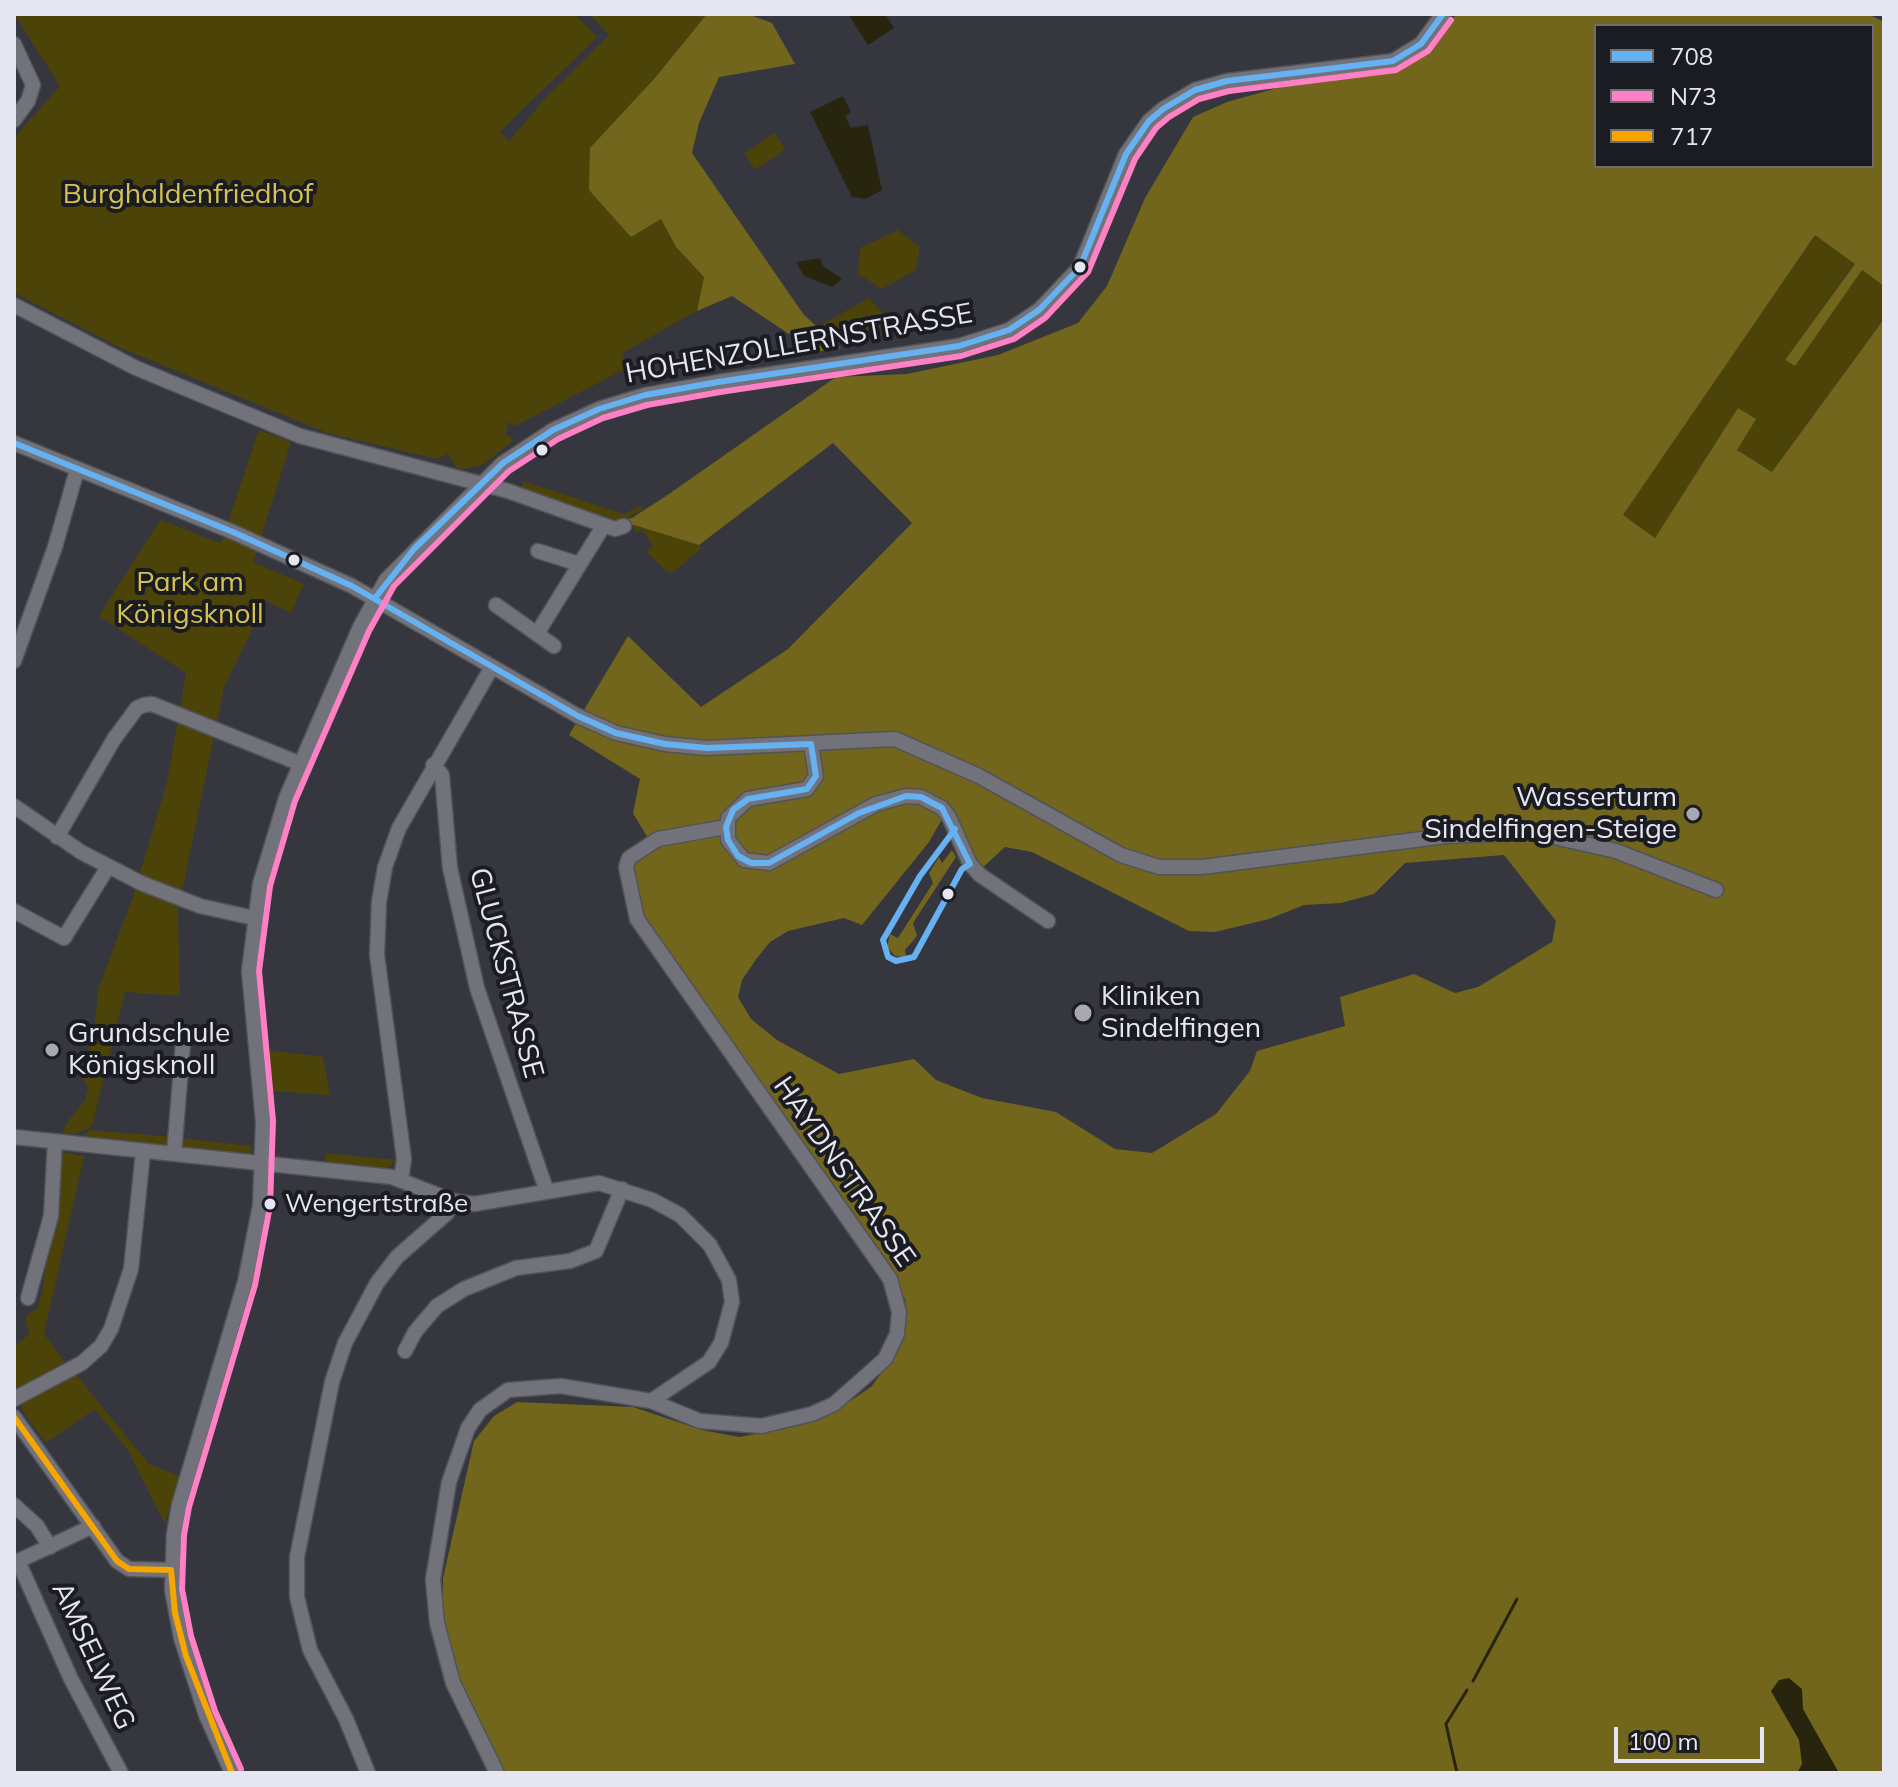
<!DOCTYPE html>
<meta charset="utf-8">
<style>
body{margin:0}
#map{position:relative;width:1898px;height:1787px;overflow:hidden;background:#36363e;font-family:Mulish,sans-serif}
canvas{display:block}
.frame{position:absolute;inset:0;border:16px solid #e5e6f1;pointer-events:none}
.legend{position:absolute;left:1594px;top:24px;width:280px;height:144px;box-sizing:border-box;background:#1b1b22;border:2px solid #6c6c75;margin:0;padding:10px 14px;list-style:none;font-size:24px;color:#e5e6f1}
.legend li{display:flex;align-items:center;gap:16px;height:40px}
.legend b{width:40px;border:2px solid #6c6c75}
.scale{position:absolute;left:1614px;top:1727px;width:150px;height:36px;box-sizing:border-box;border:4px solid #e5e6f1;border-top:0;padding-left:10px;font-size:24px;line-height:28px;white-space:nowrap;color:#e5e6f1;-webkit-text-stroke:6px #1b1b22;paint-order:stroke}
</style>
<div id="map">
<canvas width="1898" height="1787"></canvas>
<div class="frame"></div>
<ul class="legend">
<li><b style="height:10px;background:#66b1f2"></b>708</li>
<li><b style="height:10px;background:#ff80c5"></b>N73</li>
<li><b style="height:10px;background:#f7a600"></b>717</li>
</ul>
<div class="scale">100 m</div>
</div>
<script>
const ctx = document.querySelector('canvas').getContext('2d');
ctx.lineJoin = 'round';
function paint(path, color) {
  ctx.fillStyle = color;
  ctx.fill(path, 'evenodd');
}
function poly(rows) {
  const path = new Path2D();
  for (const r of rows) {
    path.moveTo(r[0], r[1]);
    for (let i = 2; i < r.length; i += 2) path.lineTo(r[i], r[i + 1]);
  }
  return path;
}
function trace(path, color, width, dash) {
  ctx.strokeStyle = color;
  ctx.lineWidth = width;
  ctx.lineCap = dash ? 'butt' : 'round';
  ctx.setLineDash(dash || []);
  ctx.stroke(path);
}
function label(font, color, halo, rows, align = 'center') {
  ctx.font = font + ' Mulish,sans-serif';
  ctx.lineWidth = 8;
  ctx.setLineDash([]);
  ctx.textBaseline = 'middle';
  ctx.strokeStyle = halo;
  ctx.fillStyle = color;
  for (const [text, x, y, turn = 0] of rows) {
    ctx.save();
    ctx.translate(x, y);
    ctx.rotate((+turn || 0) * Math.PI / 180);
    ctx.textAlign = isNaN(turn) ? turn : align;
    if (halo) ctx.strokeText(text, 0, 0);
    ctx.fillText(text, 0, 0);
    ctx.restore();
  }
}
const green = poly([
 [14,14,575,14,597,37,500,132,509,141,547,96,609,35,589,14,707,14,654,79,661,219,676,247,704,277,697,311,622,353,629,367,515,426,509,422,506,435,514,440,484,464,466,469,456,468,448,454,437,459,327,433,121,348,14,293,14,138,60,86],
 [774,133,786,149,756,170,744,154],
 [898,230,920,247,916,270,882,289,858,274,860,248],
 [1815,235,1855,263,1785,360,1795,365,1862,270,1884,286,1884,319,1772,472,1737,450,1738,409,1655,538,1623,515],
 [869,298,893,324,842,342,819,326],
 [259,430,291,442,253,562,304,584,291,613,266,601,224,687,178,911,180,996,125,992,92,1126,76,1134,63,1134,66,1124,85,1100,88,1088,83,1078,95,1025,98,989,133,897,167,782,186,673,99,616,160,520,221,543],
 [523,481,624,514,640,506,643,510,617,522,522,491],
 [634,525,699,545,702,548,673,572,667,572,646,551,653,546,642,529,635,533],
 [265,1050,323,1057,330,1095,271,1091],
 [90,1130,172,1137,169,1148,80,1138],
 [179,1138,251,1146,250,1156,216,1150,214,1153,183,1150],
 [60,1152,84,1156,44,1334,65,1362,14,1390,14,1347,30,1333,26,1325,27,1315,37,1309,43,1288],
 [325,1153,396,1160,385,1170,325,1164],
 [74,1372,149,1464,179,1476,165,1524,129,1452,95,1409,46,1443,22,1410,21,1402]
]);
const forest = poly([
 [707,14,747,14,772,23,795,64,719,77,699,123,692,153,804,315,841,348,816,352,732,296,697,311,704,277,676,247,661,219,631,237,589,190,590,148,654,79],
 [1453,14,1868,14,1884,22,1884,286,1862,270,1795,366,1785,360,1855,264,1815,235,1623,515,1655,538,1738,408,1756,419,1737,450,1772,472,1884,319,1884,1773,505,1773,462,1694,442,1630,443,1578,474,1441,494,1416,517,1402,633,1407,702,1430,739,1437,794,1427,838,1409,871,1387,900,1348,906,1317,905,1299,645,925,633,868,649,840,633,813,640,779,569,735,628,636,701,707,788,649,912,523,833,443,699,545,634,525,609,522,632,518,669,494,836,377,907,374,998,355,1078,323,1107,286,1145,198,1193,117,1227,102,1288,85,1392,70,1438,42,1455,16],
 [1596,26,1872,26,1872,166,1596,166],
 [941,821,960,826,980,870,1005,847,1032,852,1189,931,1215,932,1269,919,1304,905,1341,903,1374,894,1405,863,1504,855,1556,921,1552,942,1478,987,1455,993,1414,974,1340,997,1345,1026,1257,1051,1250,1071,1216,1114,1152,1153,1115,1149,1056,1112,982,1098,936,1080,914,1059,839,1074,777,1040,751,1019,738,997,742,980,757,958,770,942,788,931,844,918,862,925,929,842],
 [952,850,956,857,913,923,917,936,905,950,906,957,895,956,887,947,890,934,898,938,933,883,929,873,939,857,942,863]
]);
const water = poly([
 [848,14,885,14,894,28,868,45],
 [843,96,851,112,845,116,851,128,868,125,882,190,866,199,852,197,810,112],
 [820,258,823,266,842,279,832,287,804,276,796,262],
 [1789,1678,1802,1689,1803,1709,1839,1773,1797,1773,1802,1764,1799,1740,1771,1691,1779,1680]
]);
const stream = poly([
 [1473,1681,1517,1599],
 [1457,1773,1446,1724,1467,1690]
]);
const minor = poly([
 [14,44,33,85,28,101,14,120],
 [14,305,136,368,300,436,508,491,615,529,624,526],
 [14,443,233,532,352,586,578,716,616,733,665,744,707,748,895,739,979,776,1121,855,1159,867,1202,867,1446,836,1532,832,1616,851,1716,890],
 [538,551,579,564],
 [496,605,554,646],
 [538,632,604,525],
 [14,661,55,547,77,470],
 [811,744,816,776,807,789,748,799,728,818,728,840,744,860,769,863,876,804,906,796,921,797,942,808,949,817,970,864,980,875,1048,921],
 [433,765,442,775,450,868,477,988,547,1192],
 [14,806,81,852,141,883,200,906,254,918],
 [57,837,114,739,137,708,144,705,152,704,301,764],
 [14,911,64,938,108,867],
 [14,1137,392,1177,453,1201,474,1204,599,1183,652,1200,680,1215,710,1245,729,1280,732,1302,721,1343,709,1362,651,1401],
 [174,1154,183,1043],
 [401,1180,404,1159,377,955,379,902,385,867,399,828,492,667],
 [28,1298,51,1216,55,1141],
 [405,1351,415,1332,437,1306,464,1289,516,1268,570,1261,596,1251,622,1189],
 [14,1399,82,1363,101,1346,111,1329,131,1269,143,1152],
 [14,1417,117,1561,129,1569,171,1570],
 [14,1505,37,1526,50,1547],
 [18,1561,71,1679,121,1773],
 [14,1563,93,1526],
 [232,1773,206,1715,181,1638,172,1590,174,1534,179,1505,245,1282,260,1205,263,1122,249,971,260,884,286,798,360,627,386,580,503,463,553,430,599,409,645,395,718,382,959,346,1009,330,1039,310,1080,267,1126,154,1149,121,1163,109,1195,90,1227,81,1393,61,1421,44,1443,14],
 [368,1773,346,1719,310,1650,297,1597,297,1557,332,1382,345,1343,377,1283,397,1257,447,1213,453,1201],
 [497,1773,453,1683,437,1623,433,1579,449,1482,468,1428,480,1410,508,1390,561,1386,651,1401,700,1421,761,1426,812,1414,834,1404,885,1359,897,1334,899,1312,890,1279,637,919,626,867,629,858,658,839,726,827]
]);
const bus1 = poly([
 [14,443,233,532,352,586,578,716,616,733,665,744,707,748,811,744],
 [375,598,414,549,503,463,553,430,599,409,645,395,718,382,959,346,1009,330,1039,310,1080,267,1126,154,1149,121,1163,109,1195,90,1227,81,1393,61,1421,44,1443,14],
 [811,744,816,776,807,789,748,799,733,810,726,827,728,840,738,856,751,863,769,863,859,813,906,796,921,797,942,808,970,864],
 [955,829,920,876,883,940,888,957,896,961,914,957,962,869,970,864]
]);
const bus2 = poly([
 [241,1769,215,1711,191,1636,182,1589,184,1535,189,1507,255,1285,270,1206,273,1121,259,971,270,886,295,801,369,631,394,586,509,471,558,439,603,418,647,405,720,392,961,356,1014,339,1045,318,1088,272,1135,159,1156,128,1169,117,1199,99,1229,91,1396,70,1428,51,1451,20]
]);
const bus3 = poly([
 [14,1417,117,1561,129,1569,171,1570],
 [171,1570,175,1613,186,1656,232,1773]
]);
const markers = [
 [1080,267,7,"#e5e6f1"],
 [542,450,7,"#e5e6f1"],
 [294,560,7,"#e5e6f1"],
 [1693,814,8,"#a8a8b2"],
 [948,894,7,"#e5e6f1"],
 [1083,1013,10,"#a8a8b2"],
 [52,1050,8,"#a8a8b2"],
 [270,1204,7,"#e5e6f1"]
];
const busNames = [
 ["Wengertstraße",285,1204]
];
const parkNames = [
 ["Burghaldenfriedhof",188,195],
 ["Park am",190,583],
 ["Königsknoll",190,615]
];
const streetNames = [
 ["HOHENZOLLERNSTRASSE",799,344,-10],
 ["GLUCKSTRASSE",506,973,75],
 ["HAYDNSTRASSE",844,1172,55],
 ["AMSELWEG",93,1656,65]
];
const poiNames = [
 ["Wasserturm",1677,798,"right"],
 ["Sindelfingen-Steige",1677,830,"right"],
 ["Kliniken",1101,997],
 ["Sindelfingen",1101,1029],
 ["Grundschule",68,1034],
 ["Königsknoll",68,1066]
];
paint(green, '#4c4309');
paint(forest, '#71661b');
paint(water, '#28250e');
trace(stream, '#28250e', 3);
trace(minor, '#52535a', 17);
trace(minor, '#72727a', 14);
trace(bus1, '#66b1f2', 6);
trace(bus2, '#ff80c5', 6);
trace(bus3, '#f7a600', 6);
for (const [x, y, r, color] of markers) {
  const dot = new Path2D();
  dot.arc(x, y, r, 0, 2 * Math.PI);
  ctx.fillStyle = color;
  ctx.fill(dot);
  trace(dot, '#1b1b22', 3);
}
label('26px', '#e5e6f1', '#1b1b22', busNames, 'left');
label('28px', '#d4c252', '#1b1b22', parkNames);
label('28px', '#e5e6f1', '#1b1b22', streetNames);
label('28px', '#e5e6f1', '#1b1b22', poiNames, 'left');
</script>
